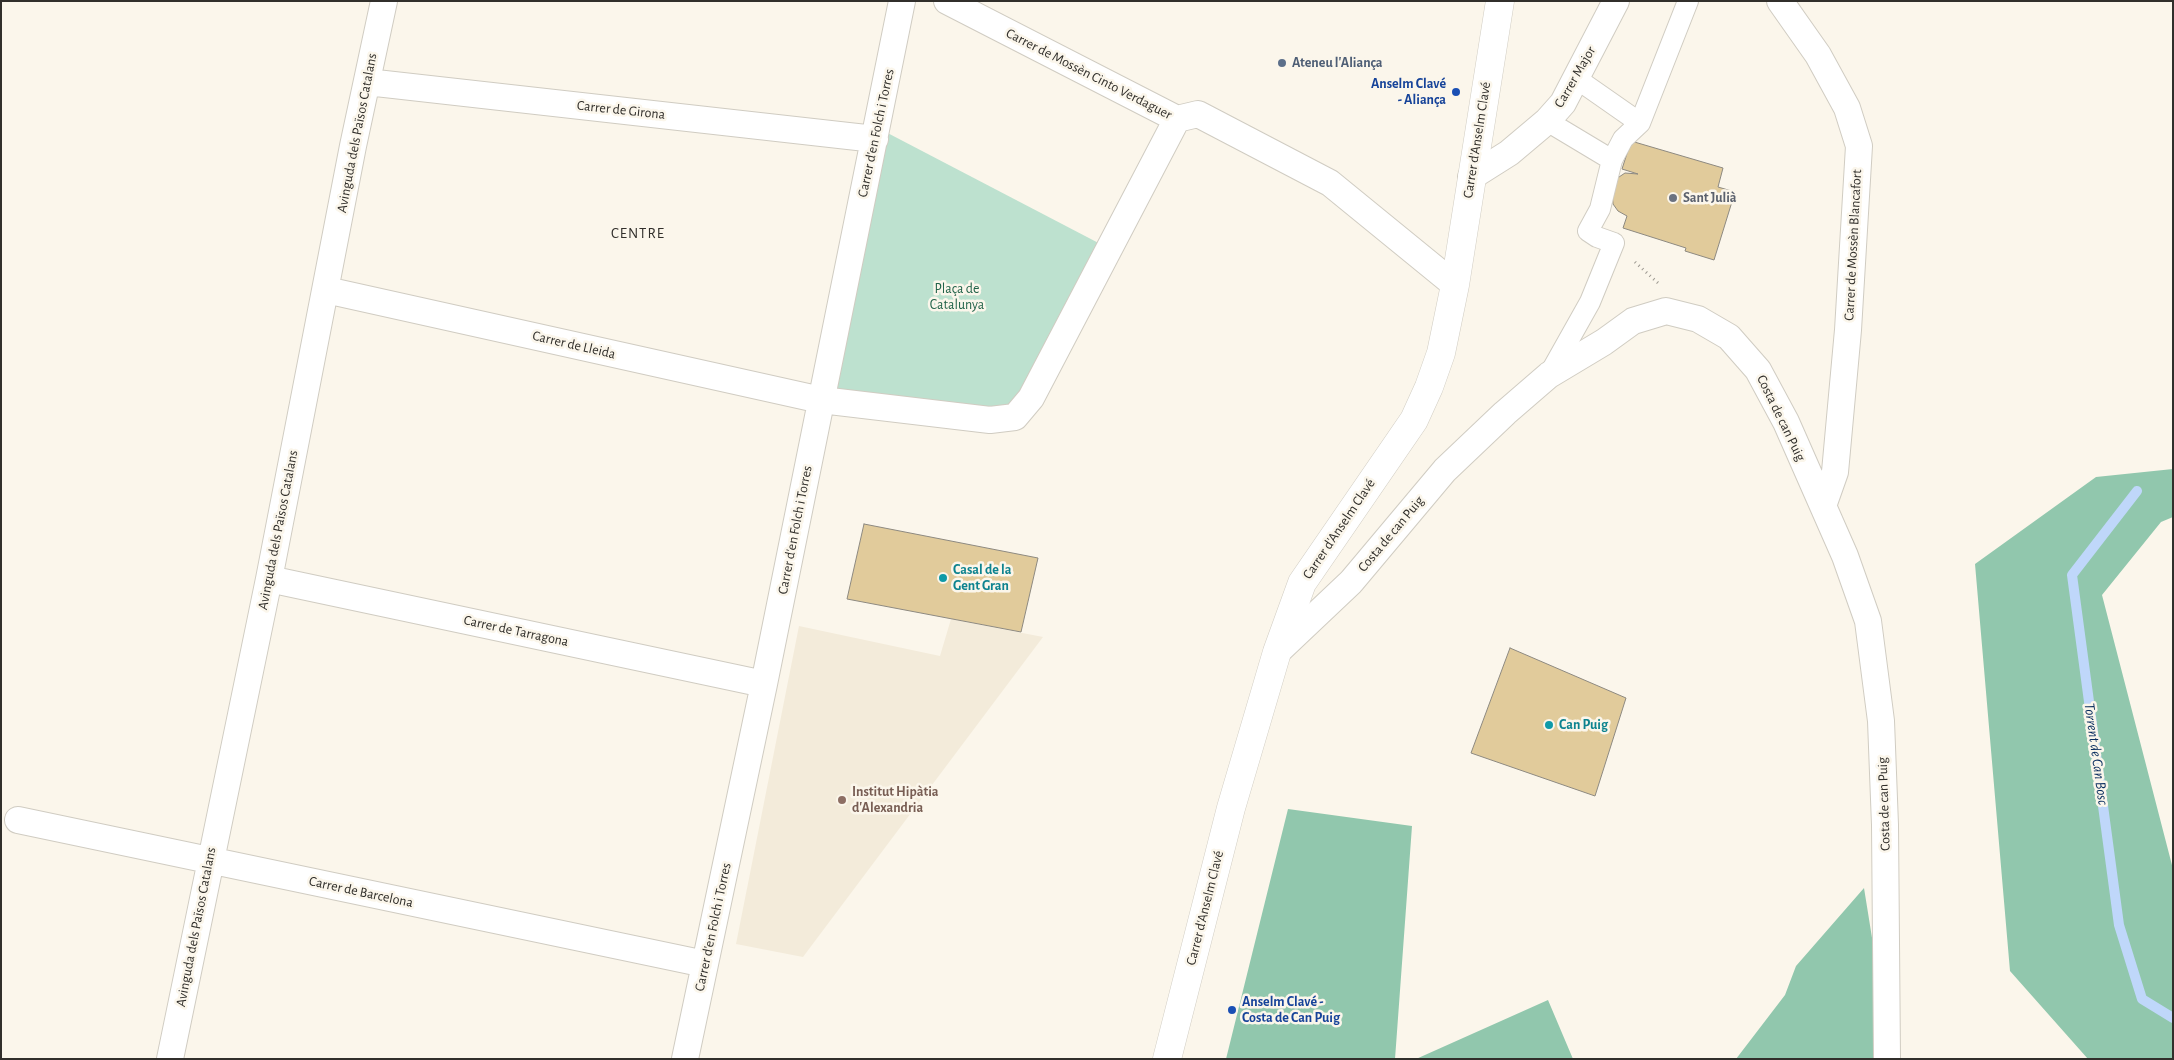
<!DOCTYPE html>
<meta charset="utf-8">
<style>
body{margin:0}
#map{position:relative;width:2174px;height:1060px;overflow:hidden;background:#fbf6eb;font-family:"Alegreya Sans",sans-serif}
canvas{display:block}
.frame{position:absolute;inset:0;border:2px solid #312f2b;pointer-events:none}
</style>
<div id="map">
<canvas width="2174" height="1060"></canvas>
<div class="frame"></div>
</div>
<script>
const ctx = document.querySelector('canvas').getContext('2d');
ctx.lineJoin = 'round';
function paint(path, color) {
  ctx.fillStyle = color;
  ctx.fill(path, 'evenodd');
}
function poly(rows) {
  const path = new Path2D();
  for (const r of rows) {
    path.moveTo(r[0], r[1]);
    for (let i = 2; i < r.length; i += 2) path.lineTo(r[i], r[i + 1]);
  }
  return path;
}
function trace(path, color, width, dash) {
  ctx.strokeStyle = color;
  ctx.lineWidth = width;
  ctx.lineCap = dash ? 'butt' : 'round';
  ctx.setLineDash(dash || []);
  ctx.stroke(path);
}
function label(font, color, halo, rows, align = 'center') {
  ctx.font = font + ' "Alegreya Sans",sans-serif';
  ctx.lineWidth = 5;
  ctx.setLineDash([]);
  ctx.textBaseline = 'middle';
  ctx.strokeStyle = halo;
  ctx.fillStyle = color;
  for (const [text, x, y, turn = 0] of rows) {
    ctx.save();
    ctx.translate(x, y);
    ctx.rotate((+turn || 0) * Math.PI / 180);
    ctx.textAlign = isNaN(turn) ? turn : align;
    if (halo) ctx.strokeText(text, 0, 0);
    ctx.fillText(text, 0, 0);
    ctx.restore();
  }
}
const built = poly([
 [951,619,1043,637,803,957,736,944,799,626,940,656]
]);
const green = poly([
 [878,128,1110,249,1015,417,821,400]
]);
const forest = poly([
 [2173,469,2173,517,2161,522,2102,595,2173,869,2173,1059,2088,1059,2010,971,1975,564,2096,477],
 [1288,809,1412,826,1395,1059,1226,1059],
 [1864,888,1887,1031,1887,1059,1736,1059,1785,995,1796,966],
 [1548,1000,1573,1059,1416,1059]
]);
const stream = poly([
 [2137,491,2072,575,2119,925,2142,999,2173,1018]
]);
const building = poly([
 [1631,141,1723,168,1718,187,1735,192,1714,260,1685,251,1686,248,1623,228,1627,216,1618,211,1613,204,1612,191,1616,179,1625,173,1638,174,1622,169,1631,141],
 [864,524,1038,558,1021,632,847,599,864,524],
 [1510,648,1626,698,1595,796,1471,753,1510,648]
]);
const path = poly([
 [1635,262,1658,283]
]);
const pedestrian = poly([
 [1577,79,1640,123],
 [1547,121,1612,160],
 [1549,375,1590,302,1614,243,1597,237,1588,231,1600,209,1612,160,1623,139,1640,123,1688,1]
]);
const minor = poly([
 [947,1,1177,119,1198,114,1330,183,1455,285],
 [1780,1,1818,55,1847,108,1859,146,1848,330,1835,472,1823,506],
 [367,82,875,139],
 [1471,177,1509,153,1547,121,1563,103,1616,1],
 [326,290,821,400,990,420,1015,417,1031,398,1177,119],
 [269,579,764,684],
 [1277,652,1351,582,1445,470,1505,413,1549,375,1604,342,1633,321,1666,311,1698,319,1729,337,1758,370,1786,422,1845,556,1868,621,1881,721,1885,825,1887,1059],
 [18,820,705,964],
 [170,1059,269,579,353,146,384,1],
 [685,1059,764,684,902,1]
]);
const tertiary = poly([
 [1167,1059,1231,808,1277,652,1302,583,1414,420,1429,387,1441,353,1455,285,1500,1]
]);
const markers = [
 [1282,63,5,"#5c6f8a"],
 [1456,92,5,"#1a4fb4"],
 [1673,198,5,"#6b7280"],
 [943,578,5,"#0f9aa8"],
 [1549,725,5,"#0f9aa8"],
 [842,800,5,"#8d6e63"],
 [1232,1010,5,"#1a4fb4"]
];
const serviceNames = [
 ["Ateneu l'Aliança",1292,63]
];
const streetNames = [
 ["Carrer de Mossèn Cinto Verdaguer",1089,74,27],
 ["Carrer Major",1575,77,-60],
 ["Carrer de Girona",621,110,6],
 ["Avinguda dels Països Catalans",357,133,-79],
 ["Carrer d'en Folch i Torres",876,133,-78],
 ["Carrer d'Anselm Clavé",1477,140,-81],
 ["Carrer de Mossèn Blancafort",1853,245,-87],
 ["Carrer de Lleida",574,345,13],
 ["Costa de can Puig",1781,418,64],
 ["Carrer d'Anselm Clavé",1339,529,-56],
 ["Avinguda dels Països Catalans",278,530,-79],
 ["Carrer d'en Folch i Torres",795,530,-79],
 ["Costa de can Puig",1391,534,-50],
 ["Carrer de Tarragona",516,631,12],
 ["Costa de can Puig",1884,804,-92],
 ["Carrer de Barcelona",361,892,12],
 ["Carrer d'Anselm Clavé",1205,908,-76],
 ["Avinguda dels Països Catalans",196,927,-79],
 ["Carrer d'en Folch i Torres",713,927,-78]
];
const transitNames = [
 ["Anselm Clavé",1446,84],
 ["- Aliança",1446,100],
 ["Anselm Clavé -",1242,1002,"left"],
 ["Costa de Can Puig",1242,1018,"left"]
];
const worshipNames = [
 ["Sant Julià",1683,198]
];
const parkNames = [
 ["Plaça de",957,289],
 ["Catalunya",957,305]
];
const cultureNames = [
 ["Casal de la",953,570],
 ["Gent Gran",953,586],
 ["Can Puig",1559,725]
];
const educationNames = [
 ["Institut Hipàtia",852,792],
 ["d'Alexandria",852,808]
];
const neighbourhoodNames = [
 ["CENTRE",638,233]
];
const waterNames = [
 ["Torrent de Can Bosc",2096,754,82]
];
paint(built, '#f3ebda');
paint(green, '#bde1cf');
paint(forest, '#91c7ad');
trace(stream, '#bfd7fa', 10);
paint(building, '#e1cb9b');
trace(building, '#8d8980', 1);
trace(pedestrian, '#d0ccc2', 22);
trace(minor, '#d0ccc2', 28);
trace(tertiary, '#d0ccc2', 29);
trace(path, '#9e9a92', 3, [1, 4]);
trace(pedestrian, '#fff', 20);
trace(minor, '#fff', 26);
trace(tertiary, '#fff', 28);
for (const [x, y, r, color] of markers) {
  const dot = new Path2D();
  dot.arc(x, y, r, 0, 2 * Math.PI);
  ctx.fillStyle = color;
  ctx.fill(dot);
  trace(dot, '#fbf6eb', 2);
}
label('bold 14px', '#4e5e75', '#fbf6eb', serviceNames, 'left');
label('14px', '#312f2b', '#fbf6eb', streetNames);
label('bold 14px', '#164399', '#fbf6eb', transitNames, 'right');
label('bold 14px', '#5b616d', '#fbf6eb', worshipNames, 'left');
label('14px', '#226349', '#fbf6eb', parkNames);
label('bold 14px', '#0d838f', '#fbf6eb', cultureNames, 'left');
label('bold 14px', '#785e54', '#fbf6eb', educationNames, 'left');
ctx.letterSpacing = '1px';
label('15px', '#312f2b', '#fbf6eb', neighbourhoodNames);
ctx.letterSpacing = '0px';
label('italic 15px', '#082c5e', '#fbf6eb', waterNames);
</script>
